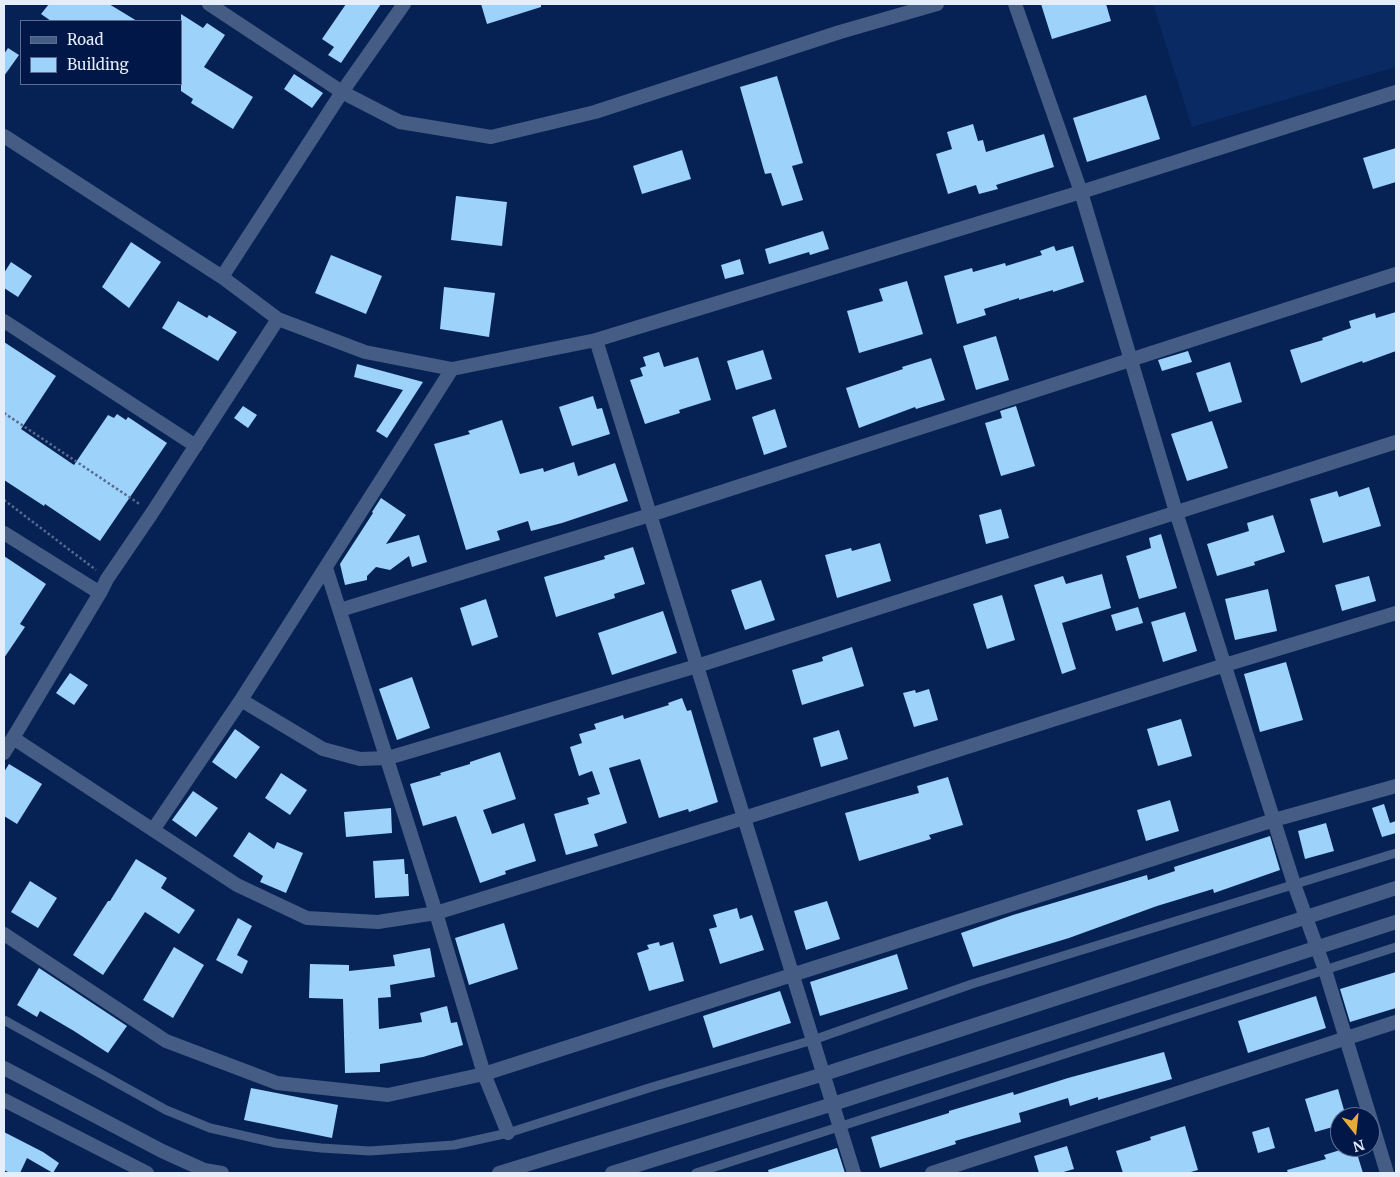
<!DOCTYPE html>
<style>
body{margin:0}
#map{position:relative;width:1400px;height:1177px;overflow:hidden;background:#062254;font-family:Merriweather,serif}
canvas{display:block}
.frame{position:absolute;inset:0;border:5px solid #e5edfa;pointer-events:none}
.legend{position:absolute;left:20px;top:20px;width:162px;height:65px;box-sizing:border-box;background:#001748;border:1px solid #5c6d8f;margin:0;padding:6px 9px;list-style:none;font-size:15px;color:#e5edfa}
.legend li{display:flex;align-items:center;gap:10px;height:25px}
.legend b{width:25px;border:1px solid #5c6d8f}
.north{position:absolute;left:1330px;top:1107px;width:50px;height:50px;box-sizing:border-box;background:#001748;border:1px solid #5c6d8f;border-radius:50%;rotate:164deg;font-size:14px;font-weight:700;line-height:20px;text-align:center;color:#e5edfa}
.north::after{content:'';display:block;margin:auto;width:18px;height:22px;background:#e6ac36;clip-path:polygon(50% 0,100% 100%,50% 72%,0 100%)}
</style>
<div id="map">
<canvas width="1400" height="1177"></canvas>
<div class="frame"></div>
<ul class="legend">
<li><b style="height:6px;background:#455c84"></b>Road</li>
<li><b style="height:14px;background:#9dd2fa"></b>Building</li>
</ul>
<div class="north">N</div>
</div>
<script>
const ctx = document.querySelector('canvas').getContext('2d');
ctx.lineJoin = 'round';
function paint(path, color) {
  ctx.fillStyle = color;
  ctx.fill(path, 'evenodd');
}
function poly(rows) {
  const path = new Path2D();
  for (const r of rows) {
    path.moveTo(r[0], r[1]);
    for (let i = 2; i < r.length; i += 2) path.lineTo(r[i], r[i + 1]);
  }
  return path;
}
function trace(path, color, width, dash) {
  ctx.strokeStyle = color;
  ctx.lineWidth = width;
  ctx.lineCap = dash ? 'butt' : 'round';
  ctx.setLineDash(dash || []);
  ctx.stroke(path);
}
const built = poly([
 [1153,4,1396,4,1396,67,1192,127]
]);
const building = poly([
 [49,4,109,4,137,21,51,21,41,14],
 [346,4,381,4,341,63,328,55,334,47,322,39],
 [481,4,541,4,541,7,487,24],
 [1041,4,1106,4,1111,21,1052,39],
 [181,14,203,28,207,23,225,35,204,67,253,97,233,129,191,103,193,99,181,91],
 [8,48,19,55,4,76,4,54],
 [294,74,323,93,312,108,284,89],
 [777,76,803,163,792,166,803,200,782,206,771,173,765,174,740,87],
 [1146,95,1160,139,1087,162,1073,118],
 [973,124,978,141,983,140,986,152,1044,134,1054,167,996,185,998,189,979,194,976,185,948,194,936,154,952,149,947,132],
 [1396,148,1396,182,1373,189,1363,158],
 [682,150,691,179,642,194,633,166],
 [456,196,507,202,502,246,451,240],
 [823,231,829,249,810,255,809,252,769,264,765,249],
 [131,242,161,262,129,308,102,287],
 [1054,246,1056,251,1073,246,1084,282,1053,292,1053,290,1019,300,1019,298,984,309,986,315,957,324,944,276,972,268,973,272,1005,263,1006,266,1042,255,1040,251],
 [331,255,382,276,366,314,315,293],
 [740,259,744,274,725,279,721,265],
 [11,262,32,276,18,297,4,288,4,273],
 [907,281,923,334,859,353,847,311,883,301,879,289],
 [444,287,495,293,489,337,440,329],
 [178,301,207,318,209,315,237,332,218,361,162,328],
 [1396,312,1396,351,1363,363,1362,361,1301,383,1290,350,1323,340,1322,338,1351,328,1349,321,1375,313,1376,318],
 [996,336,1009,380,976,390,963,346],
 [4,342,56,376,21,429,74,465,108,415,114,418,117,414,126,420,128,417,167,443,100,541,45,504,44,506,4,480],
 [763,350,772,379,736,390,727,361],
 [1188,351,1192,362,1162,371,1158,360],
 [659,352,664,367,698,357,711,400,679,410,680,413,645,424,630,380,643,376,640,368,646,366,643,357],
 [931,358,945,400,916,409,915,407,859,428,846,388,903,369,902,367],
 [1230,362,1242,402,1209,412,1196,373],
 [357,364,423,382,387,438,376,431,403,390,354,377],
 [593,396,597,409,602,408,610,434,572,446,559,407],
 [243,406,257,415,248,428,234,418],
 [1016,406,1035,466,1001,476,985,423,1002,418,1000,411],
 [775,409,787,447,764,455,752,417],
 [502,420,520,474,543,468,544,472,574,462,578,476,615,463,628,501,562,523,531,531,528,521,497,531,500,540,466,550,434,444,470,434,468,431],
 [1212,421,1228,468,1187,481,1171,434],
 [1369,487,1381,526,1323,543,1310,499,1337,491,1339,497],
 [381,498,406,515,386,544,419,535,427,562,412,567,409,556,390,570,376,567,367,576,367,580,345,585,340,564,373,513,372,512],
 [1001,509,1009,538,986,544,979,515],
 [1273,515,1285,552,1254,562,1255,565,1217,576,1207,544,1249,531,1247,523],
 [1161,534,1177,588,1139,599,1126,556,1151,548,1149,538],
 [880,543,891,581,837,598,825,555,851,548,852,551],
 [633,547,645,584,614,594,615,598,556,617,544,577,605,559,604,556],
 [4,556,46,584,20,624,25,627,4,658],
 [1102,574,1111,608,1062,623,1076,669,1062,674,1034,585,1063,576,1066,584],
 [1369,576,1376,601,1342,611,1335,585],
 [761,580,775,620,745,630,731,590],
 [1268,589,1277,631,1235,640,1225,599],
 [1002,595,1015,640,987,649,973,604],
 [486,599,498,637,472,646,460,608],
 [1138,607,1143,623,1116,631,1111,615],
 [663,611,677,653,612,675,598,633],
 [1185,612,1197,651,1163,662,1151,622],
 [852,647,864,686,802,705,792,670,823,661,822,657],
 [1286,662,1303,720,1260,732,1244,674],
 [70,673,88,685,74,705,56,693],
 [412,677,430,728,397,740,379,689],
 [929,689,938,720,914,727,903,693,915,690,916,693],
 [682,698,687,711,691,710,718,802,689,812,688,809,659,818,640,759,609,768,627,823,594,834,598,846,566,855,554,814,589,804,587,798,600,794,592,771,579,776,570,747,582,743,579,734,596,729,594,724,623,715,624,719,669,705,668,703],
 [1181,719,1192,756,1158,766,1147,729],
 [235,729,260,747,236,779,212,762],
 [839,730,848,759,821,767,813,738],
 [500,752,516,799,483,810,492,834,524,823,536,861,505,871,506,874,480,883,456,816,423,826,410,784,441,775,440,773,470,764,470,762],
 [9,764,42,784,17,824,4,816,4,772],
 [281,773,307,790,290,815,265,798],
 [948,777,963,825,929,835,931,839,859,861,845,813,919,793,917,786],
 [193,791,218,808,196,837,172,820],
 [1170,800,1179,831,1146,841,1137,810],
 [1384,804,1390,823,1396,821,1396,833,1382,837,1372,808],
 [391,808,392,833,346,837,344,812],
 [1326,823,1334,851,1305,859,1298,831],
 [249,832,274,849,277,842,303,853,286,893,260,882,263,876,233,856],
 [1270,836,1280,870,1214,893,1213,889,1157,906,1069,938,973,967,961,933,1013,915,1147,875,1148,880,1175,871,1174,867],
 [136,859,167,878,161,888,195,910,179,934,145,912,103,975,73,955,108,901,110,901],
 [404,859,405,874,408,874,409,896,375,898,373,861],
 [30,881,57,898,38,928,11,912],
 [827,901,840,939,806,950,794,911],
 [737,908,740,919,752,915,764,950,720,964,709,929,717,927,713,915],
 [238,918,252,926,237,955,248,961,242,974,216,960],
 [504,923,518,969,469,985,455,938],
 [659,942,660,946,673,942,684,981,649,991,637,953,649,949,647,945],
 [174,947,204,965,173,1018,143,1000],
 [430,948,435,977,390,985,391,997,378,998,379,1029,422,1022,420,1013,447,1006,451,1023,457,1022,463,1045,423,1057,380,1064,380,1072,345,1073,343,999,309,998,310,964,349,965,349,971,395,966,393,955],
 [897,954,908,989,820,1016,810,982],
 [39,968,127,1026,108,1053,74,1031,40,1011,37,1017,17,1005],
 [1396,972,1396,1008,1350,1022,1340,989],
 [780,991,791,1023,713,1048,703,1016],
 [1316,996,1326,1028,1248,1053,1238,1021],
 [1164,1052,1172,1079,1098,1100,1098,1097,1070,1106,1068,1098,1019,1113,1021,1122,955,1141,956,1144,880,1168,871,1137,949,1113,949,1111,1013,1092,1014,1095,1068,1078],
 [251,1088,338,1105,332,1138,244,1120],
 [1338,1089,1346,1117,1340,1117,1340,1125,1315,1132,1305,1099],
 [1185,1126,1198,1170,1187,1173,1123,1173,1116,1151,1151,1140,1150,1137],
 [1269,1127,1275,1148,1258,1153,1252,1132],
 [4,1132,43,1152,59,1163,53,1173,27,1158,20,1173,10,1173,4,1170],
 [1067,1146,1074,1169,1060,1173,1039,1173,1034,1156],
 [1350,1147,1355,1147,1363,1173,1288,1173,1287,1170,1326,1159,1324,1155],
 [837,1148,845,1173,769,1173,768,1170]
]);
const path = poly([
 [4,413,141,505],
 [4,500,96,570]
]);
const service = poly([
 [4,1020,166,1110,210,1128,276,1143,321,1148,370,1151,454,1145,508,1133,652,1087,813,1040,972,984,1396,853],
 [696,1173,1396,947]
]);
const minor = poly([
 [209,4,342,92,400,122,491,137,595,112,840,32,937,4],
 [1015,4,1081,192,1176,512,1294,884,1325,970,1370,1117],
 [4,136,222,277,278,319,365,352,452,369,596,340,1081,192,1396,92],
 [222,277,342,92,404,4],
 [4,321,196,446],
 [596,340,854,1173],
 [4,533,100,593],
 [326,568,436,913,484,1074,508,1133],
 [340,610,650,515,1396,274],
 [241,700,323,749,360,759,388,758,697,666,1396,442],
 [13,738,237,885,307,918,378,922,436,913,744,818,1225,665,1396,613],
 [4,753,100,593,107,579,152,513,278,319],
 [153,830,241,700,452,369],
 [4,934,166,1041,277,1083,388,1095,484,1074,1274,820,1396,786],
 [1370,1117,1387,1173],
 [932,1173,1396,1022]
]);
const tertiary = poly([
 [4,1068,162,1151,204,1170,222,1173],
 [4,1100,147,1173],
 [499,1173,824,1074,1396,888],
 [612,1173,833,1104,1396,922]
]);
paint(built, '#0a2a63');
paint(building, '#9dd2fa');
trace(path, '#556a8f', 2.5, [2.5, 2.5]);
trace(service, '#455c84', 9);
trace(minor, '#455c84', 14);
trace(tertiary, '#455c84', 14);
</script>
